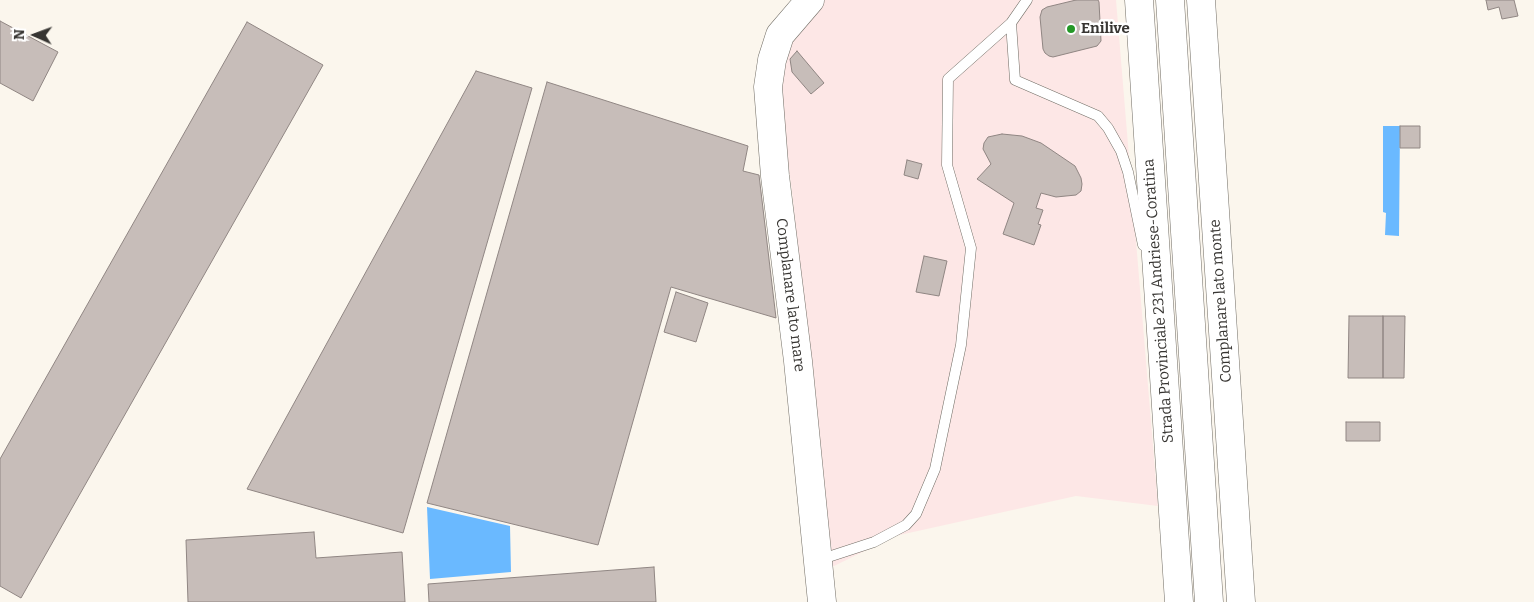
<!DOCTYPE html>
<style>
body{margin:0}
#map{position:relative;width:1534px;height:602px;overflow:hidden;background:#fbf6ed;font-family:Bitter,serif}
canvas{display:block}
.north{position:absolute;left:10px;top:10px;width:50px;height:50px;-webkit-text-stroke:4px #fff;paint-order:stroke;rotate:272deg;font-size:14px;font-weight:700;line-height:20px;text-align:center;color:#373532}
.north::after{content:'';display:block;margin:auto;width:18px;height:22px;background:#373532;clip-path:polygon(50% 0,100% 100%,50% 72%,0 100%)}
</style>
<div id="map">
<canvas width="1534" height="602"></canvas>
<div class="north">N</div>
</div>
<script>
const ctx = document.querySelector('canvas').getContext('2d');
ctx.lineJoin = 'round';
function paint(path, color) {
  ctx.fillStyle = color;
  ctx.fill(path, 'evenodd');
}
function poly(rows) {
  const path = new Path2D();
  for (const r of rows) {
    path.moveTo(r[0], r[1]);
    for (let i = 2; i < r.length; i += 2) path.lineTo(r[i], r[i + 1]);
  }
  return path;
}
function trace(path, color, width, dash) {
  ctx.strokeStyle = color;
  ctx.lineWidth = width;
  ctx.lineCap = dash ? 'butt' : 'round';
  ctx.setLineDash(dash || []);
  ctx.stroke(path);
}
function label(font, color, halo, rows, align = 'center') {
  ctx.font = font + ' Bitter,serif';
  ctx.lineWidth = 5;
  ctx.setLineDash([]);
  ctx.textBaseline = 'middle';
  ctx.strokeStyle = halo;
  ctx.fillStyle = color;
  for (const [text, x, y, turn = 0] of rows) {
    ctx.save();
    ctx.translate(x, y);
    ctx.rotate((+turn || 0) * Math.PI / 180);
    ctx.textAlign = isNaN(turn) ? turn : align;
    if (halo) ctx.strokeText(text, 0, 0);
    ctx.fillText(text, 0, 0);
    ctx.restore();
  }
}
const industrial = poly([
 [825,0,1116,0,1158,506,1076,496,895,536,830,568,792,191,779,102,785,58,795,33]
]);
const water = poly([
 [1383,126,1400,126,1399,236,1385,235,1386,213,1383,212],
 [427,507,510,526,511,572,430,579]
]);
const building = poly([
 [1076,0,1098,0,1099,2,1101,41,1097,46,1053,57,1049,56,1045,53,1043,49,1040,17,1042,10,1047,7,1076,0],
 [1486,0,1514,0,1518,16,1502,19,1499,7,1488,10,1486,0],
 [0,21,58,52,33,101,0,83,0,21],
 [247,22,323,65,21,598,0,586,0,459,247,22],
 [797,51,824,83,811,94,792,72,790,59,797,51],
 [476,71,532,88,403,533,247,489,476,71],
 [547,82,748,146,743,171,759,175,776,318,671,287,598,545,427,503,547,82],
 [1400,126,1420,126,1420,148,1400,148,1400,126],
 [1002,134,1022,136,1041,143,1075,166,1081,178,1082,184,1081,191,1076,195,1056,197,1041,193,1036,208,1043,210,1038,224,1041,225,1034,245,1003,234,1014,203,977,179,991,164,983,149,984,143,988,137,1002,134],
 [907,160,922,164,918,179,904,175,907,160],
 [924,256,947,261,939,296,916,292,924,256],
 [676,292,708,303,696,342,664,332,676,292],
 [1349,316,1383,316,1383,378,1348,378,1349,316],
 [1383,316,1405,316,1404,378,1383,378,1383,316],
 [1346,422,1380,422,1380,441,1346,441,1346,422],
 [314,532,316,558,402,552,405,602,188,602,186,540,314,532],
 [654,567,656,602,429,602,428,584,654,567]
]);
const lane = poly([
 [1027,0,1011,23,1015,80,1098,116,1108,128,1121,151,1128,172,1143,245],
 [819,560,874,542,906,525,916,514,935,469,961,345,971,248,947,165,948,79,1011,23]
]);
const secondary = poly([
 [810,0,780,35,772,60,768,87,775,176,798,361,822,602],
 [1201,0,1241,602]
]);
const highway = poly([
 [1139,0,1179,602],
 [1170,0,1209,602]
]);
const markers = [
 [1071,29,5,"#259827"]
];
const poiNames = [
 ["Enilive",1081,29]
];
const streetNames = [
 ["Complanare lato mare",790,295,83],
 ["Strada Provinciale 231 Andriese-Coratina",1159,301,-94],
 ["Complanare lato monte",1221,301,-94]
];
paint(industrial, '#fde7e6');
paint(water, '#6ab9ff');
paint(building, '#c7bdb9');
trace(building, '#908683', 1);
trace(lane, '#716d65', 11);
trace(secondary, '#716d65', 29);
trace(highway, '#716d65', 29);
trace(lane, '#fff', 10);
trace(secondary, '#fff', 28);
trace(highway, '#fff', 28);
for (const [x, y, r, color] of markers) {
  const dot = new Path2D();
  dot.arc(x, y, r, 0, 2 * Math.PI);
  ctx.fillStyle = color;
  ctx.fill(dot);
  trace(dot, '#fff', 2);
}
label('bold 15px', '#373532', '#fff', poiNames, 'left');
label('15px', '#373532', '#fff', streetNames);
</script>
